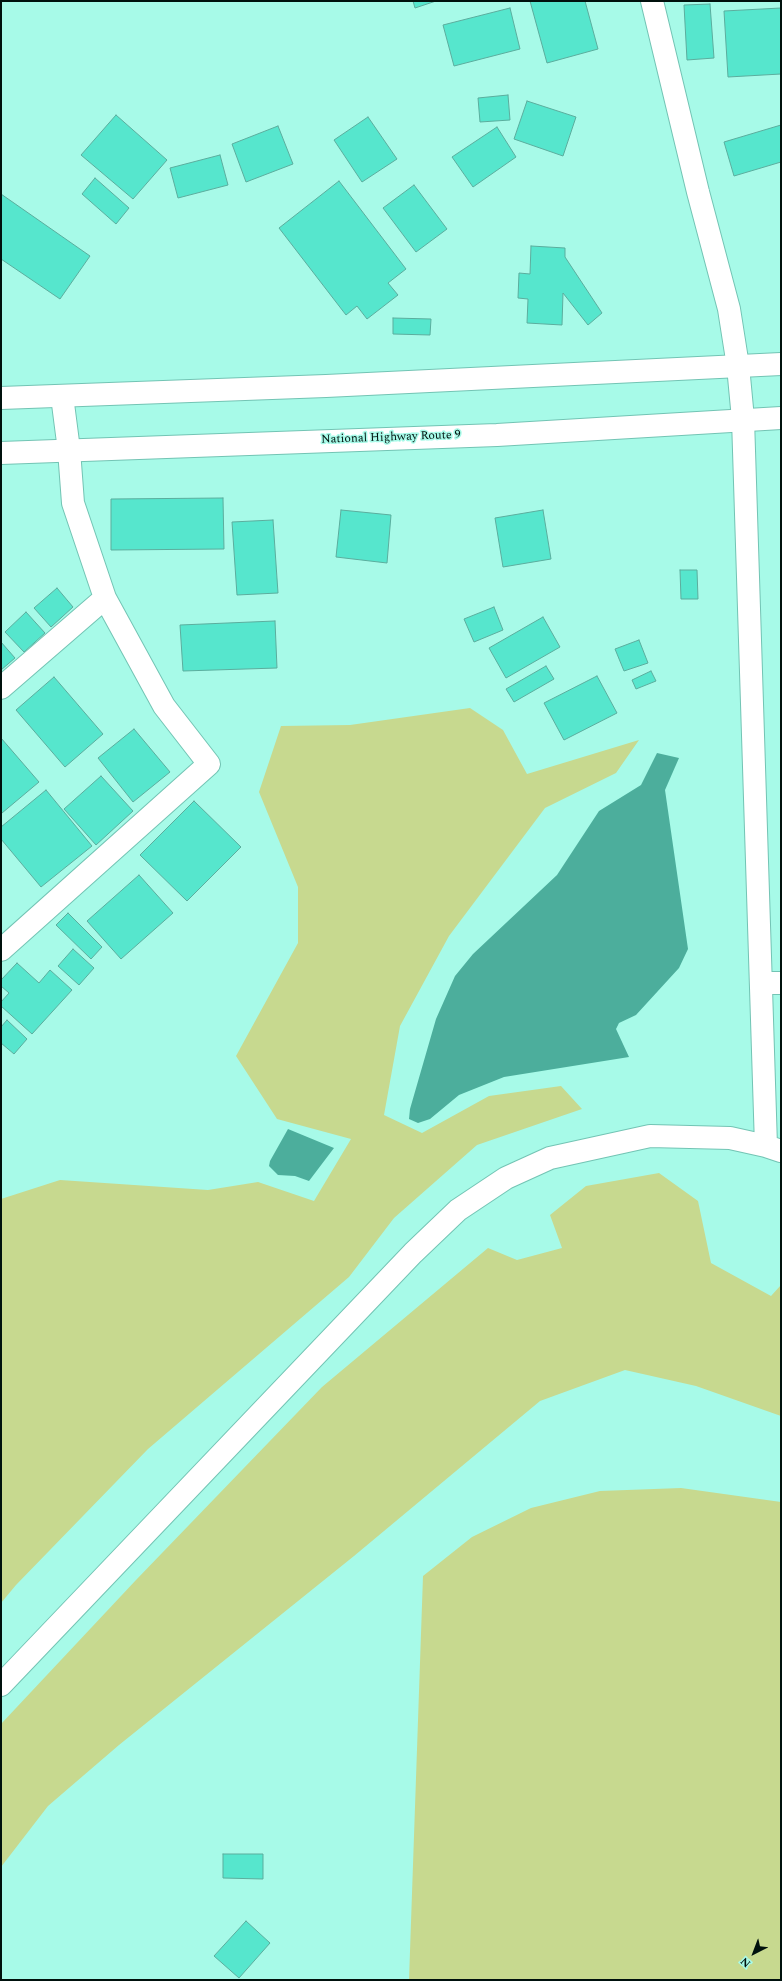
<!DOCTYPE html>
<style>
body{margin:0}
#map{position:relative;width:782px;height:1981px;overflow:hidden;background:#a7fae8;font-family:Spectral,serif}
canvas{display:block}
.frame{position:absolute;inset:0;border:2px solid #00110d;pointer-events:none}
.north{position:absolute;left:734px;top:1933px;width:40px;height:40px;-webkit-text-stroke:3px #a7fae8;paint-order:stroke;rotate:222deg;font-size:11px;font-weight:700;line-height:16px;text-align:center;color:#00110d}
.north::after{content:'';display:block;margin:auto;width:14px;height:18px;background:#00110d;clip-path:polygon(50% 0,100% 100%,50% 72%,0 100%)}
</style>
<div id="map">
<canvas width="782" height="1981"></canvas>
<div class="frame"></div>
<div class="north">N</div>
</div>
<script>
const ctx = document.querySelector('canvas').getContext('2d');
ctx.lineJoin = 'round';
function paint(path, color) {
  ctx.fillStyle = color;
  ctx.fill(path, 'evenodd');
}
function poly(rows) {
  const path = new Path2D();
  for (const r of rows) {
    path.moveTo(r[0], r[1]);
    for (let i = 2; i < r.length; i += 2) path.lineTo(r[i], r[i + 1]);
  }
  return path;
}
function trace(path, color, width, dash) {
  ctx.strokeStyle = color;
  ctx.lineWidth = width;
  ctx.lineCap = dash ? 'butt' : 'round';
  ctx.setLineDash(dash || []);
  ctx.stroke(path);
}
function label(font, color, halo, rows, align = 'center') {
  ctx.font = font + ' Spectral,serif';
  ctx.lineWidth = 3;
  ctx.setLineDash([]);
  ctx.textBaseline = 'middle';
  ctx.strokeStyle = halo;
  ctx.fillStyle = color;
  for (const [text, x, y, turn = 0] of rows) {
    ctx.save();
    ctx.translate(x, y);
    ctx.rotate((+turn || 0) * Math.PI / 180);
    ctx.textAlign = isNaN(turn) ? turn : align;
    if (halo) ctx.strokeText(text, 0, 0);
    ctx.fillText(text, 0, 0);
    ctx.restore();
  }
}
const green = poly([
 [470,708,503,730,527,774,639,740,616,773,545,808,449,936,400,1026,384,1115,422,1133,489,1096,561,1086,582,1109,477,1145,394,1218,349,1277,148,1449,16,1585,1,1603,1,1199,60,1180,208,1190,258,1182,314,1201,351,1139,277,1119,236,1056,298,943,298,887,259,792,281,726,350,725],
 [659,1173,698,1201,711,1263,771,1296,781,1285,781,1416,696,1386,625,1370,540,1401,354,1556,119,1745,48,1806,1,1867,1,1724,136,1580,322,1387,488,1248,517,1260,562,1248,550,1215,586,1186],
 [681,1488,781,1502,781,1980,409,1980,423,1576,472,1537,531,1508,600,1491]
]);
const water = poly([
 [657,753,679,758,665,790,688,949,679,968,636,1015,619,1023,616,1029,629,1057,504,1077,459,1095,430,1119,418,1123,409,1119,410,1109,436,1019,455,976,473,954,557,875,599,811,641,785],
 [288,1129,334,1148,309,1181,295,1176,278,1175,269,1166,270,1161]
]);
const building = poly([
 [413,1,436,1,415,8,413,1],
 [530,1,585,1,598,49,547,63,530,1],
 [710,4,714,58,687,60,684,5,710,4],
 [510,8,520,49,454,66,443,25,510,8],
 [781,8,781,74,728,77,724,11,781,8],
 [508,95,510,120,480,122,478,98,508,95],
 [527,101,576,117,563,156,514,139,527,101],
 [116,115,167,160,133,199,81,155,116,115],
 [368,117,397,159,362,182,334,140,368,117],
 [781,125,781,162,734,176,724,142,781,125],
 [278,126,293,164,246,182,232,144,278,126],
 [497,127,516,157,473,187,452,157,497,127],
 [220,155,228,185,178,198,170,168,220,155],
 [95,178,129,208,116,224,82,194,95,178],
 [339,181,406,269,388,283,398,295,367,319,357,306,346,315,279,228,339,181],
 [414,185,447,229,416,252,383,208,414,185],
 [1,194,90,256,60,299,1,259,1,194],
 [531,246,565,248,565,257,602,313,588,325,563,293,562,325,527,323,528,299,518,298,519,273,530,274,531,246],
 [393,318,431,319,430,335,393,334,393,318],
 [223,498,224,549,111,550,111,499,223,498],
 [341,510,391,515,387,563,336,557,341,510],
 [543,510,551,559,503,567,495,518,543,510],
 [273,520,278,593,237,595,232,522,273,520],
 [680,570,697,570,698,599,681,599,680,570],
 [57,588,73,607,51,627,34,608,57,588],
 [494,607,503,630,474,642,464,619,494,607],
 [26,612,45,633,24,652,5,632,26,612],
 [543,617,560,647,506,678,489,648,543,617],
 [275,621,277,668,183,671,180,625,275,621],
 [639,640,648,663,624,671,615,649,639,640],
 [1,642,15,658,1,670,1,642],
 [546,666,554,679,514,702,506,689,546,666],
 [651,671,656,681,636,689,632,680,651,671],
 [597,676,617,713,564,740,544,703,597,676],
 [54,677,103,734,65,767,16,710,54,677],
 [134,729,170,772,133,802,98,758,134,729],
 [1,738,39,782,2,813,1,812,1,738],
 [101,776,133,811,96,845,64,809,101,776],
 [46,790,92,846,41,887,1,839,1,827,46,790],
 [194,801,241,847,187,901,140,855,194,801],
 [139,875,173,913,121,959,87,921,139,875],
 [68,913,102,947,91,959,56,925,68,913],
 [73,949,94,968,79,985,58,966,73,949],
 [17,963,39,983,50,970,72,990,32,1034,1,1006,1,1002,9,993,1,986,1,980,17,963],
 [7,1020,27,1039,14,1054,1,1043,1,1027,7,1020],
 [223,1854,263,1854,263,1879,223,1878,223,1854],
 [246,1921,270,1943,239,1978,214,1956,246,1921]
]);
const minor = poly([
 [652,1,698,192,729,309,738,366,743,419,766,1146],
 [1,688,105,598,73,503,69,450,62,396],
 [1,950,209,764,164,706,105,598],
 [761,983,781,983],
 [1,1685,413,1253,458,1210,506,1178,550,1158,650,1136,730,1138,766,1146,781,1151]
]);
const highway = poly([
 [1,398,326,386,781,364],
 [1,453,497,435,781,418]
]);
const streetNames = [
 ["National Highway Route 9",391,438,-2]
];
paint(green, '#c7d98f');
paint(water, '#4cae9c');
paint(building, '#56e6cd');
trace(building, '#5bad9d', 1);
trace(minor, '#73c4b4', 24);
trace(highway, '#73c4b4', 24);
trace(minor, '#fff', 22);
trace(highway, '#fff', 22);
label('12px', '#00110d', '#a7fae8', streetNames);
</script>
